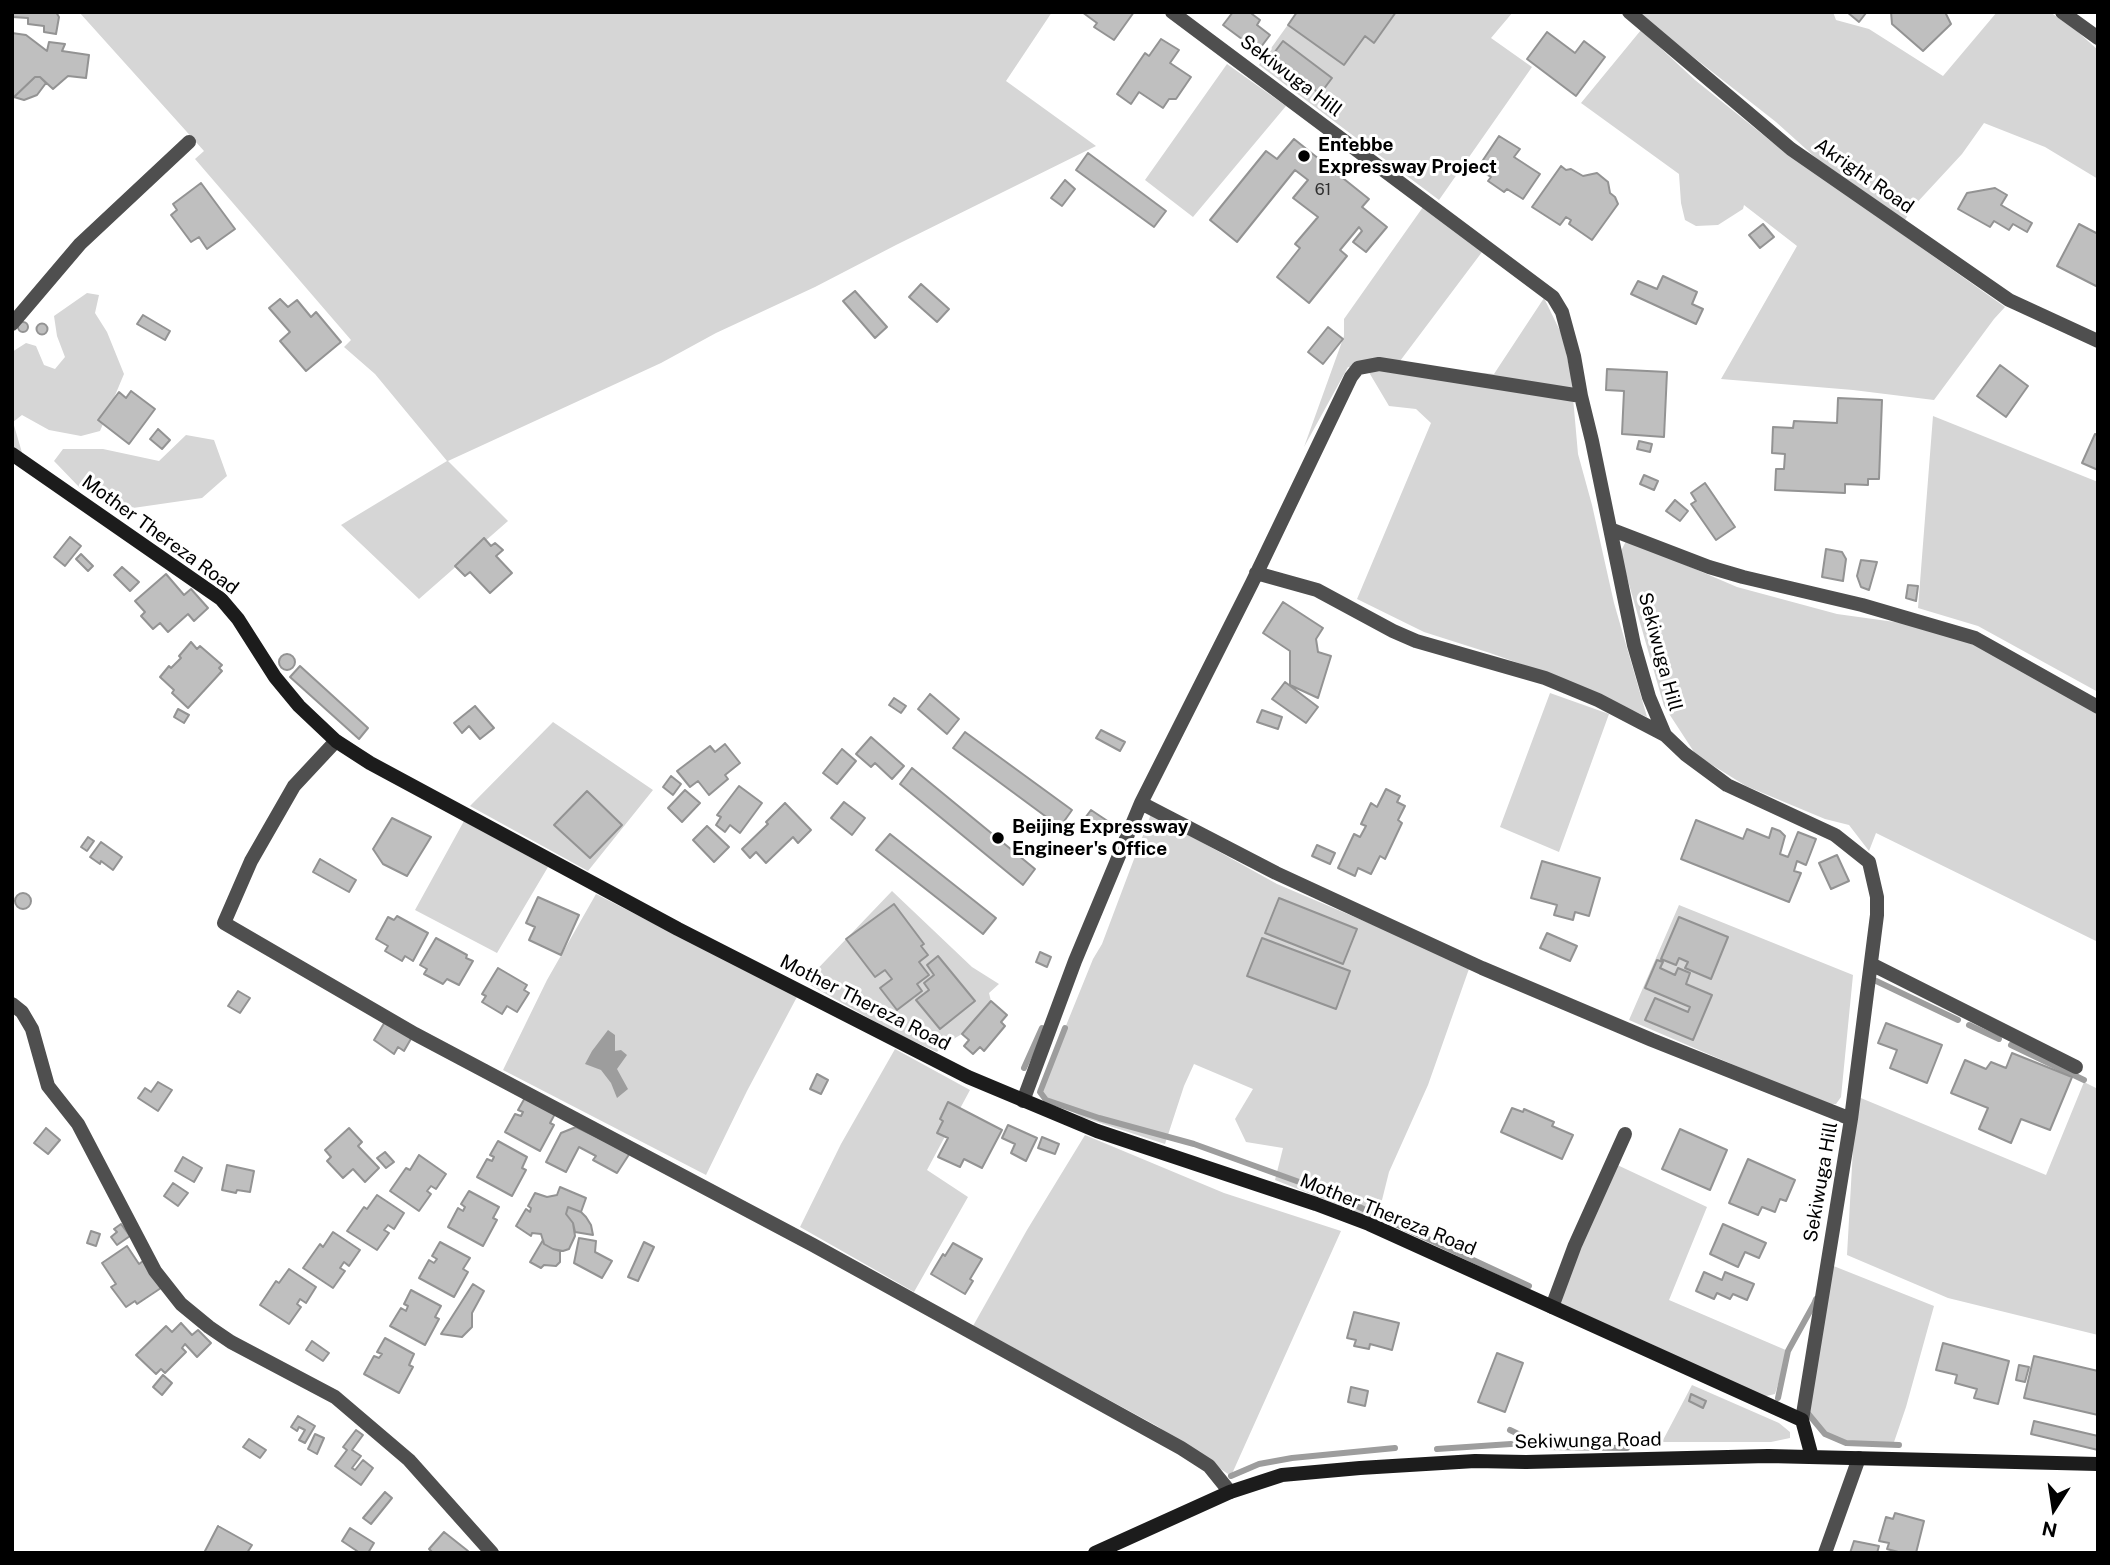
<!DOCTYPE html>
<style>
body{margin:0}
#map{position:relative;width:2110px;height:1565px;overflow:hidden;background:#fff;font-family:"Public Sans",sans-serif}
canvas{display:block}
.frame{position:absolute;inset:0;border:14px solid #000;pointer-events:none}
.north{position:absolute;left:2019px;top:1474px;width:70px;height:70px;-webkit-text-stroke:5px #fff;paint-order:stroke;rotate:192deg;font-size:19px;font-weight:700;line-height:28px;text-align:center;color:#000}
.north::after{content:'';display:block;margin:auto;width:24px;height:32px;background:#000;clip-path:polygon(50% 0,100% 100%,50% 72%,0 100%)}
</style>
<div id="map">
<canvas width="2110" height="1565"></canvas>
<div class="frame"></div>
<div class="north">N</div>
</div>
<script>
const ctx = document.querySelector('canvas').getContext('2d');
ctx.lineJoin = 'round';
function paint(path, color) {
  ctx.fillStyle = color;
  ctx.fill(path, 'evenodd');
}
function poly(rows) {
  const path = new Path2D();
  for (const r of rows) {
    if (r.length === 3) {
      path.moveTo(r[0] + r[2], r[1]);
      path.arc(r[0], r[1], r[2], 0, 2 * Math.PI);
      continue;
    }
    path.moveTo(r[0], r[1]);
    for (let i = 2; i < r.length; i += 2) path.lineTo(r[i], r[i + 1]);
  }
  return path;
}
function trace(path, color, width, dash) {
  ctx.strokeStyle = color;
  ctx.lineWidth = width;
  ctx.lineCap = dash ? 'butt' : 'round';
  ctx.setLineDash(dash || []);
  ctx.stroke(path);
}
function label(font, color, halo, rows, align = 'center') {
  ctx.font = font + ' "Public Sans",sans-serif';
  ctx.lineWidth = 6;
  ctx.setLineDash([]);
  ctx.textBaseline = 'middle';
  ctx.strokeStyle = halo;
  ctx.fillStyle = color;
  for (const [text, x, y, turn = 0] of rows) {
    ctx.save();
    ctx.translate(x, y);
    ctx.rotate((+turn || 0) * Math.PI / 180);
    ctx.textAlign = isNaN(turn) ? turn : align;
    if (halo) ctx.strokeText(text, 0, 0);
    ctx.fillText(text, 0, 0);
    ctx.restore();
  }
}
const green = poly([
 [79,12,1052,12,1006,81,1096,146,896,245,815,287,716,333,661,363,448,461,508,521,419,599,341,525,447,461,375,374,344,347,351,340,195,159,204,151],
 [1297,12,1513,12,1491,38,1532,67,1439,200,1259,65],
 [1636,12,1833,12,1836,20,1869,29,1943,76,1997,12,2050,12,2078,32,2098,50,2098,179,2045,147,1984,123,1962,154,1912,208,1905,220,1816,158,1776,122],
 [1641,30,1695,80,1772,142,2005,307,1994,319,1934,400,1853,390,1721,379,1797,246,1744,205,1743,209,1718,225,1696,226,1685,220,1681,203,1679,174,1581,103],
 [1227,64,1286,106,1193,217,1145,180],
 [1423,207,1482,252,1397,365,1494,374,1544,298,1562,335,1571,375,1578,454,1592,505,1614,603,1647,717,1566,680,1490,653,1424,632,1357,599,1431,423,1416,409,1389,406,1367,369,1348,367,1304,447,1344,336,1344,319],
 [87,293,99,295,95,313,107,332,124,374,100,431,81,436,49,430,22,415,13,422,23,456,12,456,12,352,26,343,36,346,44,365,55,369,65,357,57,336,54,316],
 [1933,416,2098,482,2098,692,1978,626,1918,608],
 [186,435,214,440,227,476,202,498,133,508,80,488,54,461,63,449,103,449,159,461],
 [1626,541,1639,545,1737,587,1837,614,1902,623,1962,637,2098,712,2098,942,1876,833,1869,851,1849,825,1825,819,1746,786,1696,755,1664,706,1620,553],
 [1550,693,1609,714,1559,852,1500,827],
 [553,722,653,790,588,871,470,806],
 [1151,814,1277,884,1470,966,1428,1085,1389,1172,1377,1220,1275,1180,1283,1148,1246,1142,1235,1119,1253,1089,1194,1064,1184,1086,1165,1144,1082,1117,1041,1094,1046,1075,1093,959,1102,944],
 [464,821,548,867,497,953,415,910],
 [892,891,972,967,999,984,989,993,991,1001,962,1034,943,1045,937,1052,895,1033,805,982],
 [596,894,768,982,798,995,747,1091,706,1175,503,1070,547,980],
 [1679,905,1853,975,1841,1097,1836,1104,1825,1104,1629,1020],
 [895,1049,970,1090,927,1170,968,1197,914,1292,800,1227,841,1144],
 [2084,1082,2098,1089,2098,1335,1948,1298,1847,1255,1856,1096,2046,1175],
 [1085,1135,1224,1193,1341,1231,1231,1476,1157,1426,973,1326,1027,1230],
 [1613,1163,1707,1207,1669,1300,1788,1351,1775,1394,1762,1397,1651,1344,1548,1298],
 [1831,1265,1934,1306,1906,1407,1893,1445,1846,1443,1825,1434,1806,1412,1801,1383],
 [1692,1385,1779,1423,1790,1432,1790,1438,1771,1442,1662,1442]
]);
const water = poly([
 [608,1030,615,1035,615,1051,621,1050,627,1055,617,1069,628,1089,617,1098,611,1083,601,1070,585,1064,592,1051]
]);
const stream = poly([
 [1871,983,1872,979,1958,1020],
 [1969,1025,1999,1039],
 [1065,1028,1040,1092,1046,1100,1099,1118,1194,1144,1327,1192,1529,1286],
 [2011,1045,2084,1080],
 [1024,1068,1042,1028],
 [1778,1398,1788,1351,1814,1304,1816,1299],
 [1805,1410,1825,1434,1846,1443,1899,1445],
 [1510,1430,1545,1447,1627,1448],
 [1437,1449,1511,1444],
 [1231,1476,1259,1464,1292,1458,1395,1448]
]);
const building = poly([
 [12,12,56,12,59,17,56,34,44,32,44,26,28,24,28,18,12,17,12,12],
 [1082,12,1134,12,1114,40,1094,27,1097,23,1082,12],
 [1233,12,1253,12,1252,14,1260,20,1257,25,1270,35,1258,51,1223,25,1233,12],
 [1297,12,1396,12,1374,43,1365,36,1344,65,1288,25,1297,12],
 [1847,12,1865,12,1866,13,1859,22,1847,12],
 [1891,12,1945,12,1951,24,1923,51,1892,24,1891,12],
 [1547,32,1575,53,1584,41,1605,57,1576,96,1527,59,1547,32],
 [12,33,26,35,47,51,49,42,65,44,62,51,89,55,86,78,68,76,53,89,40,77,35,77,12,99,12,33],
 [1161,39,1179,50,1170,63,1191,77,1176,99,1169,99,1163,108,1139,92,1131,104,1117,94,1145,53,1149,56,1161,39],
 [1283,41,1332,78,1320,94,1271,57,1283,41],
 [35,77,40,77,46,83,37,95,24,100,14,97,35,77],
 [1499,136,1520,149,1514,157,1540,174,1523,199,1507,189,1504,192,1488,181,1491,177,1477,169,1499,136],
 [1294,139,1369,199,1362,207,1387,227,1366,252,1353,242,1362,231,1359,227,1340,250,1347,256,1309,303,1277,277,1300,248,1295,244,1318,217,1293,198,1308,180,1295,170,1237,242,1210,220,1266,151,1277,159,1294,139],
 [1088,153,1166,211,1154,227,1076,170,1088,153],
 [1561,166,1566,170,1571,169,1583,176,1597,173,1608,182,1610,193,1615,197,1618,204,1592,240,1569,224,1571,220,1566,217,1560,225,1532,207,1561,166],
 [1065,180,1075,189,1062,206,1051,198,1065,180],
 [201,183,235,229,207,249,199,237,191,242,171,215,177,210,173,204,201,183],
 [1995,188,2007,195,2001,205,2032,223,2027,232,2013,224,2009,230,1994,221,1990,227,1958,209,1967,193,1995,188],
 [1763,224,1774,237,1760,248,1749,235,1763,224],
 [2079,224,2098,234,2098,287,2057,266,2079,224],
 [1663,276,1697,292,1692,304,1703,309,1696,324,1631,294,1638,281,1657,289,1663,276],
 [921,284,949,309,937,322,909,297,921,284],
 [855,291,887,327,875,338,843,301,855,291],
 [280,299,288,307,297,300,311,317,316,312,341,342,306,371,280,341,290,332,269,308,280,299],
 [143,315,170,331,165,340,137,324,143,315],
 [23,327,5],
 [42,329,5.5],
 [1328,327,1343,339,1323,364,1308,352,1328,327],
 [2000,365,2028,386,2006,417,1977,396,2000,365],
 [1607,369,1667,372,1664,437,1622,434,1624,391,1606,390,1607,369],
 [131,391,155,409,129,444,98,420,119,392,126,398,131,391],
 [1838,398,1882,400,1879,479,1868,479,1868,485,1845,484,1845,493,1775,490,1776,469,1784,469,1785,454,1772,453,1773,427,1793,428,1794,421,1837,423,1838,398],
 [158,429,170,440,162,449,150,439,158,429],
 [2095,434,2098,435,2098,470,2082,463,2095,434],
 [1639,441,1652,444,1650,452,1637,449,1639,441],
 [1644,475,1658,481,1654,490,1640,484,1644,475],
 [1705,483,1735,527,1716,540,1691,504,1696,501,1691,493,1705,483],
 [1675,500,1688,511,1680,521,1666,511,1675,500],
 [70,537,81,546,65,566,54,557,70,537],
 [484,538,491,546,495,543,503,550,496,556,512,573,490,593,470,572,465,576,455,566,484,538],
 [1826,549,1842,552,1846,559,1843,581,1822,577,1826,549],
 [81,554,93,566,88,571,76,559,81,554],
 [1861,560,1877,562,1869,590,1861,587,1857,576,1861,560],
 [122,567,139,582,130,591,114,575,122,567],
 [166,574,184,595,191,589,208,608,194,621,188,614,168,632,160,623,153,629,141,616,145,612,135,601,166,574],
 [1908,585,1918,586,1916,601,1906,598,1908,585],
 [1283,602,1323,628,1316,639,1318,652,1331,656,1318,698,1290,685,1290,651,1263,633,1283,602],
 [191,642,197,649,200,646,222,665,219,668,222,671,188,708,172,693,174,690,160,677,169,666,171,668,181,658,179,656,191,642],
 [287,662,8],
 [300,666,368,728,359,739,290,677,300,666],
 [1285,682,1318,707,1306,723,1272,699,1285,682],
 [930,694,959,719,947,734,918,709,930,694],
 [894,698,906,706,901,713,889,705,894,698],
 [475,706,494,728,480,739,469,726,462,733,454,723,475,706],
 [178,709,189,715,184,723,174,717,178,709],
 [1262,710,1282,717,1278,729,1257,722,1262,710],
 [1101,730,1125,742,1120,751,1096,738,1101,730],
 [965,732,1072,810,1060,827,953,748,965,732],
 [871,737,904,766,892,779,875,763,871,767,856,754,871,737],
 [725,744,740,763,725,775,728,779,709,795,698,781,690,787,677,771,710,746,715,752,725,744],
 [842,749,856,761,837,784,823,773,842,749],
 [912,768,1035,869,1023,885,900,784,912,768],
 [671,776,681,784,673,795,663,787,671,776],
 [739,786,762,803,740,833,730,825,725,832,716,825,721,817,717,815,739,786],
 [1386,789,1400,796,1397,802,1405,806,1398,820,1402,823,1385,859,1380,856,1371,874,1358,868,1355,876,1338,868,1354,834,1360,837,1366,826,1361,824,1371,803,1377,807,1386,789],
 [685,790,700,803,682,822,668,808,685,790],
 [587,791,622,825,590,858,554,825,587,791],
 [844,802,865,818,852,835,831,818,844,802],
 [785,803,811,830,798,843,793,837,766,863,756,852,750,858,742,849,768,824,766,822,785,803],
 [1091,810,1109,822,1103,830,1085,818,1091,810],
 [392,818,431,837,407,876,383,864,373,849,392,818],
 [1696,820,1743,839,1747,829,1769,838,1772,828,1780,831,1785,836,1780,854,1788,857,1798,832,1816,839,1806,865,1797,861,1794,871,1801,873,1789,902,1681,859,1696,820],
 [707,826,729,847,714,862,693,840,707,826],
 [890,834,996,918,983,934,876,850,890,834],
 [88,837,94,841,87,851,81,847,88,837],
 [101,842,122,857,113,870,101,861,100,864,90,857,101,842],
 [1317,845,1335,853,1330,864,1312,856,1317,845],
 [1837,855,1849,881,1831,889,1819,863,1837,855],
 [320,859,356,880,349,892,313,872,320,859],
 [1542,861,1600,878,1589,916,1575,912,1573,920,1554,915,1557,905,1531,898,1542,861],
 [23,901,8],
 [538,897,579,915,561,955,529,940,535,927,526,923,538,897],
 [1279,898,1357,929,1343,964,1265,933,1279,898],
 [894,904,924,944,921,946,928,955,919,962,929,975,917,984,922,991,897,1010,880,988,892,979,885,970,875,977,846,939,894,904],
 [397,916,428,933,413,961,405,956,402,961,385,951,388,946,376,939,388,917,394,920,397,916],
 [1679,917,1728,937,1711,979,1685,968,1688,962,1679,958,1676,965,1661,959,1679,917],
 [1547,933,1577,946,1570,961,1540,948,1547,933],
 [436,938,467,955,466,958,473,961,459,985,447,979,443,984,424,974,427,969,420,965,436,938],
 [1262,938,1350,971,1336,1009,1247,976,1262,938],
 [1040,952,1051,957,1047,967,1036,962,1040,952],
 [938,956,975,1001,940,1029,916,1000,929,990,924,983,934,975,927,965,938,956],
 [1657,960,1663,962,1660,968,1675,975,1678,968,1690,973,1686,984,1712,995,1693,1040,1645,1020,1655,998,1688,1012,1690,1007,1645,988,1657,960],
 [498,968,527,985,524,990,529,993,517,1012,507,1006,502,1014,482,1002,486,996,482,994,498,968],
 [238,991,250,998,240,1013,228,1006,238,991],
 [991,1001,1007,1015,1001,1022,1005,1026,984,1051,980,1047,973,1054,964,1046,969,1040,962,1034,991,1001],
 [386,1020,412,1037,404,1051,398,1047,394,1054,374,1040,386,1020],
 [1886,1023,1942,1045,1927,1083,1890,1068,1897,1050,1878,1043,1886,1023],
 [2012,1053,2072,1077,2050,1130,2021,1119,2011,1143,1979,1129,1988,1108,1951,1093,1965,1060,1986,1069,1991,1062,2006,1068,2012,1053],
 [817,1074,828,1080,821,1094,810,1089,817,1074],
 [158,1082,172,1090,158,1111,138,1098,145,1088,151,1092,158,1082],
 [526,1096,556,1112,550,1123,554,1125,540,1151,505,1132,515,1114,521,1116,523,1112,518,1110,526,1096],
 [948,1102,1002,1130,982,1168,964,1159,960,1167,938,1157,948,1138,937,1133,943,1121,940,1119,948,1102],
 [1512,1108,1523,1112,1524,1109,1554,1122,1552,1126,1573,1135,1562,1159,1501,1132,1512,1108],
 [1008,1125,1037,1138,1026,1161,1011,1153,1015,1144,1002,1138,1008,1125],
 [576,1127,630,1153,617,1173,593,1160,596,1156,579,1147,566,1172,546,1162,561,1133,576,1127],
 [46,1128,60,1140,48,1154,34,1143,46,1128],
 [349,1128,362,1142,358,1146,379,1168,365,1182,353,1169,343,1178,327,1161,331,1157,325,1150,349,1128],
 [1680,1129,1727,1150,1710,1190,1662,1169,1680,1129],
 [1042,1137,1059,1144,1055,1154,1038,1148,1042,1137],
 [498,1141,527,1157,522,1168,526,1170,512,1196,477,1177,487,1159,492,1161,494,1157,490,1155,498,1141],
 [385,1152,394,1162,386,1168,377,1158,385,1152],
 [419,1155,446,1174,436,1189,431,1186,427,1191,431,1194,419,1211,390,1191,406,1168,410,1170,419,1155],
 [183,1157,202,1168,194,1182,175,1171,183,1157],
 [1748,1159,1795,1180,1786,1201,1780,1199,1775,1212,1762,1207,1758,1215,1729,1203,1748,1159],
 [227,1165,254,1171,250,1192,237,1190,236,1193,222,1190,227,1165],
 [173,1183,188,1193,178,1206,164,1196,173,1183],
 [560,1187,586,1198,581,1212,568,1207,566,1214,573,1223,575,1236,569,1249,563,1251,553,1249,544,1244,541,1234,532,1233,531,1236,516,1226,526,1209,530,1212,531,1208,528,1206,535,1193,547,1197,557,1195,560,1187],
 [469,1191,499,1207,493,1218,497,1220,483,1246,448,1227,458,1208,463,1211,465,1207,461,1204,469,1191],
 [377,1195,404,1213,394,1229,388,1225,384,1230,389,1233,377,1250,347,1231,364,1207,367,1209,377,1195],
 [568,1207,581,1212,586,1217,591,1225,593,1235,575,1232,573,1223,566,1214,568,1207],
 [121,1224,130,1236,117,1245,111,1237,117,1232,114,1229,121,1224],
 [1723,1224,1766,1243,1759,1258,1745,1252,1738,1267,1710,1254,1723,1224],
 [91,1231,100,1234,96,1246,87,1243,91,1231],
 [333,1232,360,1250,349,1266,344,1262,340,1268,345,1271,333,1288,303,1268,320,1244,323,1247,333,1232],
 [579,1238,596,1241,595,1252,612,1261,602,1278,574,1263,579,1238],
 [543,1240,544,1244,553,1249,560,1251,560,1262,556,1266,544,1265,541,1268,530,1262,543,1240],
 [440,1242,470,1258,463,1269,468,1272,454,1297,419,1278,429,1260,434,1263,437,1259,432,1256,440,1242],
 [644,1242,654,1247,638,1281,628,1277,644,1242],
 [953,1243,982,1259,970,1279,973,1281,965,1294,931,1274,943,1254,945,1256,953,1243],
 [127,1246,139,1264,143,1261,161,1288,137,1304,135,1301,126,1307,111,1287,116,1284,102,1263,127,1246],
 [289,1269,316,1287,306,1303,300,1299,297,1304,301,1307,289,1324,260,1305,276,1281,279,1283,289,1269],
 [1704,1272,1722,1280,1725,1272,1754,1284,1747,1300,1733,1294,1730,1299,1717,1293,1714,1299,1696,1291,1704,1272],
 [473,1284,484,1291,472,1313,472,1327,462,1337,441,1334,473,1284],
 [411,1290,441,1306,435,1317,439,1319,425,1345,390,1326,401,1308,406,1311,408,1306,404,1304,411,1290],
 [1354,1312,1399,1323,1392,1350,1370,1344,1369,1349,1354,1346,1356,1340,1347,1338,1354,1312],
 [181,1323,192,1335,198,1330,211,1343,197,1357,185,1344,182,1348,186,1352,165,1373,161,1369,156,1374,136,1355,166,1326,172,1332,181,1323],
 [385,1338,414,1354,409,1365,413,1367,399,1393,364,1374,374,1356,379,1358,382,1354,377,1352,385,1338],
 [312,1341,329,1353,323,1361,306,1350,312,1341],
 [1943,1343,2009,1361,1998,1404,1974,1398,1977,1389,1955,1383,1957,1375,1936,1370,1943,1343],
 [1497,1353,1523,1363,1505,1412,1478,1402,1497,1353],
 [2034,1356,2098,1371,2098,1415,2024,1398,2034,1356],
 [2019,1365,2029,1367,2025,1382,2016,1380,2019,1365],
 [163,1375,172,1383,162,1395,153,1387,163,1375],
 [1351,1387,1368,1391,1365,1406,1348,1402,1351,1387],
 [1691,1394,1706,1401,1703,1408,1689,1401,1691,1394],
 [298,1416,315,1426,305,1443,299,1440,305,1430,299,1427,297,1431,291,1427,298,1416],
 [2034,1421,2098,1436,2098,1450,2031,1434,2034,1421],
 [356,1430,363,1435,352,1450,361,1456,352,1468,355,1470,363,1460,373,1468,361,1485,335,1466,347,1450,343,1447,356,1430],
 [315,1434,324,1438,317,1454,308,1449,315,1434],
 [249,1439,266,1450,260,1458,243,1447,249,1439],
 [385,1492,392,1498,371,1524,363,1518,385,1492],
 [1895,1513,1924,1521,1916,1553,1902,1553,1887,1549,1889,1543,1879,1541,1886,1517,1893,1519,1895,1513],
 [218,1526,252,1545,247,1553,204,1553,218,1526],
 [350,1528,374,1543,368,1553,360,1553,342,1541,350,1528],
 [444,1532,468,1551,466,1553,433,1553,429,1549,444,1532],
 [1854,1541,1879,1546,1877,1553,1850,1553,1854,1541]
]);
const street = poly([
 [1172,12,1553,297,1562,312,1574,356,1581,396,1592,441,1634,645,1649,697,1665,735,1685,754,1727,785,1835,835,1869,862,1877,897,1877,915,1851,1119,1802,1420],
 [1629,12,1791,149,2009,300,2098,341],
 [2062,12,2098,38],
 [12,324,80,244,189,142],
 [1610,529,1709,567,1743,577,1862,605,1975,638,2098,707],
 [1256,573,1317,590,1393,631,1416,641,1545,678,1598,700,1665,735],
 [336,741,294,786,251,861,224,923,415,1034,813,1245,1181,1448,1209,1466,1230,1492],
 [1141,803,1276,873,1482,968,1652,1040,1851,1119],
 [1871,964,2076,1067],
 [12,1004,22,1012,32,1029,48,1086,78,1124,155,1271,181,1304,209,1327,231,1342,335,1397,409,1460,492,1553],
 [1023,1101,1075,961,1141,803,1252,583,1351,377,1358,368,1379,364,1581,396],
 [1552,1307,1575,1245,1625,1134],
 [1825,1553,1859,1458]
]);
const secondary = poly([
 [12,454,221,599,238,619,275,677,299,706,336,741,370,763,678,929,968,1077,1097,1131,1316,1204,1369,1224,1802,1420,1812,1457],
 [1095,1553,1230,1492,1282,1475,1360,1468,1475,1461,1526,1462,1768,1456,2098,1464]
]);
const markers = [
 [1304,156,7,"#000"],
 [998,838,7,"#000"]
];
const numberNames = [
 ["61",1323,190]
];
const streetNames = [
 ["Sekiwuga Hill",1291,76,37],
 ["Akright Road",1864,176,35],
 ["Mother Thereza Road",160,535,36],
 ["Sekiwuga Hill",1660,652,75],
 ["Mother Thereza Road",865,1003,27],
 ["Sekiwuga Hill",1821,1182,-80],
 ["Mother Thereza Road",1388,1215,22],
 ["Sekiwunga Road",1588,1441,-1]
];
const poiNames = [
 ["Entebbe",1318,145],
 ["Expressway Project",1318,167],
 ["Beijing Expressway",1012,827],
 ["Engineer's Office",1012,849]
];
paint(green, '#d6d6d6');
paint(water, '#9d9d9d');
trace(stream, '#9d9d9d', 6);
paint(building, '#bfbfbf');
trace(building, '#939393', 2);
trace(street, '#4f4f4f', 14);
trace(secondary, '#1c1c1c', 14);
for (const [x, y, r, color] of markers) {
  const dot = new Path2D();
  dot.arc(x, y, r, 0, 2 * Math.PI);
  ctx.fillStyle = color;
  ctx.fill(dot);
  trace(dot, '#fff', 2.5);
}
label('16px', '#303030', null, numberNames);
label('19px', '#000', '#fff', streetNames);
label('bold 19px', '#000', '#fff', poiNames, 'left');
</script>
